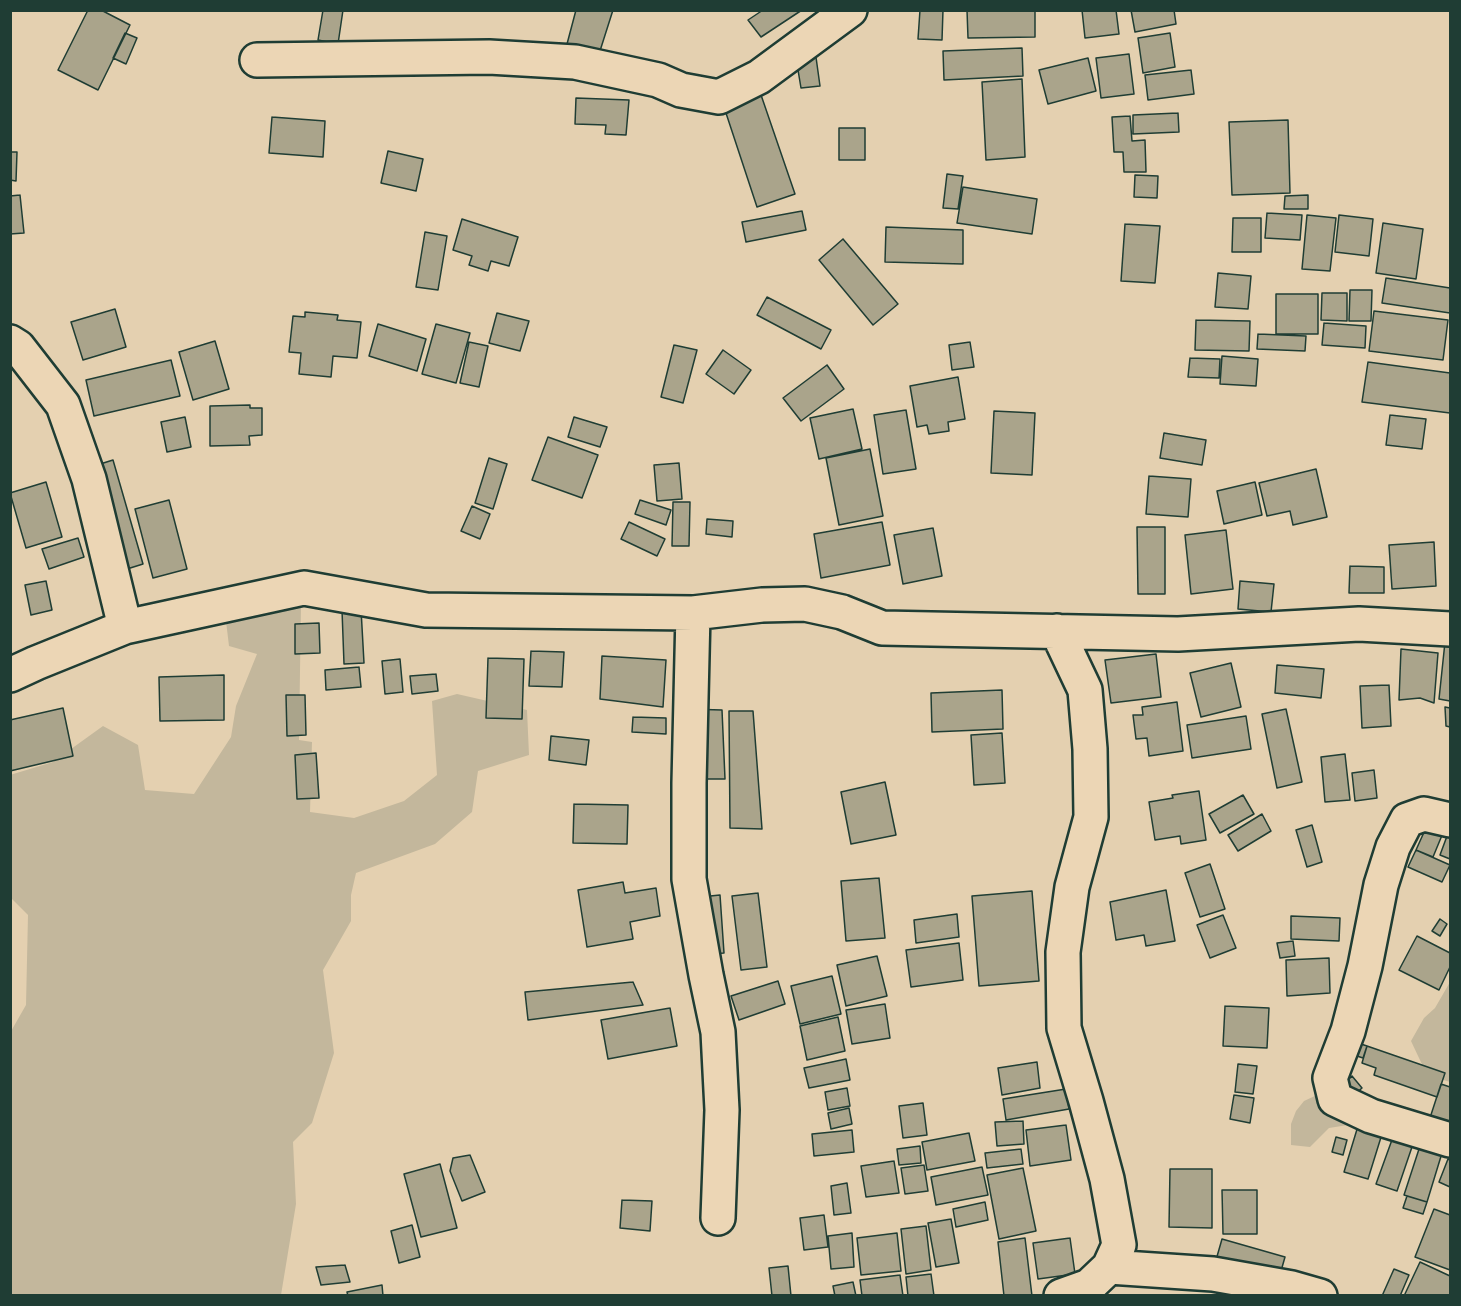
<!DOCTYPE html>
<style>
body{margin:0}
#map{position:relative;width:1461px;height:1306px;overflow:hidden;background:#e4d0b0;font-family:"Architects Daughter",sans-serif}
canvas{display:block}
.frame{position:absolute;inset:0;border:12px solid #1f3d34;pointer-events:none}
</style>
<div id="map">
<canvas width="1461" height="1306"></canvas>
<div class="frame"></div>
</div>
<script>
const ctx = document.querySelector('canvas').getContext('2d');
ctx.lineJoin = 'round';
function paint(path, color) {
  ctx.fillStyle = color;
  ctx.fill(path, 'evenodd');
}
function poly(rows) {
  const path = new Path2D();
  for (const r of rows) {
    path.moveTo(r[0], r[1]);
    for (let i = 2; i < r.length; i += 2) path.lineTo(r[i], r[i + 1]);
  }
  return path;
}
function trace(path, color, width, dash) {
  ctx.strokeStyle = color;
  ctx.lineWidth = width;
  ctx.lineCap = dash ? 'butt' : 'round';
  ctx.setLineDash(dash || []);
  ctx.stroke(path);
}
const green = poly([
 [301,602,299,740,312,742,310,812,354,818,404,801,437,775,432,701,457,694,527,710,529,755,478,771,472,812,435,844,356,873,351,895,351,921,323,970,334,1053,312,1123,293,1142,296,1204,281,1295,11,1295,10,1033,26,1005,28,915,11,898,10,775,53,762,103,726,138,745,145,790,194,794,231,737,236,706,257,654,229,646,226,621],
 [1450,982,1450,1082,1427,1075,1411,1041,1424,1018,1435,1008],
 [1317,1095,1354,1124,1329,1128,1310,1147,1291,1145,1291,1124,1296,1111,1304,1101]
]);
const building = poly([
 [88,10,101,10,130,25,98,90,58,70,88,10],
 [323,10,343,10,338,44,318,40,323,10],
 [576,10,613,10,599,54,567,44,576,10],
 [763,10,802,10,761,37,748,20,763,10],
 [920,10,943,10,942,40,918,39,920,10],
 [967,10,1035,10,1035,37,968,38,967,10],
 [1082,10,1116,10,1119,34,1085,38,1082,10],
 [1131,10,1174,10,1176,24,1135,32,1131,10],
 [125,33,137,38,126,64,113,58,125,33],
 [1170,33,1175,67,1143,73,1138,38,1170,33],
 [1022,48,1023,76,944,80,943,51,1022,48],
 [815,50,820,86,801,88,795,52,815,50],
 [1129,54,1134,94,1101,98,1096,58,1129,54],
 [1088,58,1096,91,1048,104,1039,70,1088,58],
 [1191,70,1194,94,1148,100,1145,75,1191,70],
 [1022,79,1025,157,986,160,982,82,1022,79],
 [760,92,795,194,757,207,723,104,760,92],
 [576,98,629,100,626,135,605,134,606,125,575,124,576,98],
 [1178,113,1179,132,1133,134,1133,115,1178,113],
 [1130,116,1132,141,1145,140,1146,172,1124,172,1123,152,1114,152,1112,117,1130,116],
 [272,117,325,121,323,157,269,153,272,117],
 [1288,120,1290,193,1232,195,1229,122,1288,120],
 [839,128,865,128,865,160,839,160,839,128],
 [388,151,423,159,416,191,381,183,388,151],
 [10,152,17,152,16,181,10,180,10,152],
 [947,174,963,176,958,209,943,208,947,174],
 [1135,175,1158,176,1157,198,1134,197,1135,175],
 [963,187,1037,199,1032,234,957,223,963,187],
 [20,195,24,233,10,234,10,196,20,195],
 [1308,195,1308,209,1284,209,1285,196,1308,195],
 [802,211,806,230,746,242,742,222,802,211],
 [1267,213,1302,215,1300,240,1265,238,1267,213],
 [1307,215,1336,218,1330,271,1302,269,1307,215],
 [1339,215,1373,219,1369,256,1335,252,1339,215],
 [1233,218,1261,218,1261,252,1232,252,1233,218],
 [462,219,518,237,509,266,491,261,488,271,469,265,472,256,453,250,462,219],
 [1383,223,1423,229,1416,279,1376,273,1383,223],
 [1125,224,1160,226,1155,283,1121,281,1125,224],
 [886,227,963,230,963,264,885,262,886,227],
 [425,232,447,236,438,290,416,287,425,232],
 [843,239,898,304,873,325,819,260,843,239],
 [1218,273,1251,276,1248,309,1215,307,1218,273],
 [1386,278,1450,288,1450,313,1382,303,1386,278],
 [1350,290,1372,290,1371,321,1349,321,1350,290],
 [1322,293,1347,293,1347,321,1321,320,1322,293],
 [1276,294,1318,294,1318,334,1276,334,1276,294],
 [767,297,831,330,821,349,757,315,767,297],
 [115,309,126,347,83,360,71,322,115,309],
 [1374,311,1448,320,1443,360,1369,351,1374,311],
 [305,312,338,315,337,320,361,322,357,358,333,356,331,377,299,374,301,353,289,352,293,316,305,317,305,312],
 [497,313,529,321,520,351,489,343,497,313],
 [1196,320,1250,321,1249,351,1195,350,1196,320],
 [1324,323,1366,326,1365,348,1322,345,1324,323],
 [378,324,426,339,417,371,369,356,378,324],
 [436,324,470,333,456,383,422,374,436,324],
 [1258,334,1306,336,1305,351,1257,349,1258,334],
 [215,341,229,389,193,400,179,352,215,341],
 [469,342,488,346,479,387,460,383,469,342],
 [970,342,974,367,952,370,949,345,970,342],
 [674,345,697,350,683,403,661,397,674,345],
 [723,350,751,370,734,394,706,374,723,350],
 [1222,356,1258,359,1256,386,1220,384,1222,356],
 [1190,358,1220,359,1219,378,1188,377,1190,358],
 [171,360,180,396,94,416,86,380,171,360],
 [1368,362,1450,373,1450,413,1362,402,1368,362],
 [827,365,844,389,801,421,783,398,827,365],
 [958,377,965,419,948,422,949,431,929,434,927,425,917,427,910,386,958,377],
 [250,405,250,408,262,408,262,435,249,436,250,445,210,446,210,406,250,405],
 [853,409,862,449,819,459,810,418,853,409],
 [906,410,916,469,883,474,874,415,906,410],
 [994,411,1035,413,1032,475,991,473,994,411],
 [1390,415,1426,419,1422,449,1386,445,1390,415],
 [185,417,191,447,167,452,161,422,185,417],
 [574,417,607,427,600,447,568,437,574,417],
 [1164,433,1206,440,1202,465,1160,458,1164,433],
 [548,437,598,455,582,498,532,480,548,437],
 [870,449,883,516,839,525,826,458,870,449],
 [489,458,507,464,493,509,475,503,489,458],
 [113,460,143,564,127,569,97,465,113,460],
 [679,463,682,499,657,501,654,465,679,463],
 [1316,469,1327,517,1293,525,1290,511,1267,516,1259,483,1316,469],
 [1149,476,1191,479,1188,517,1146,514,1149,476],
 [46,482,62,537,26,548,10,493,46,482],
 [1255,482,1262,515,1224,524,1217,491,1255,482],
 [169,500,187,569,153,578,135,509,169,500],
 [640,500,671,510,666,525,635,514,640,500],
 [673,502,690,502,689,546,672,546,673,502],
 [472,506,490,514,480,539,461,531,472,506],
 [707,519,733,521,732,537,706,534,707,519],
 [629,522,665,539,657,556,621,539,629,522],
 [882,522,890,565,821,578,814,534,882,522],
 [1137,527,1165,527,1165,594,1138,594,1137,527],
 [933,528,942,576,903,584,894,535,933,528],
 [1226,530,1233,589,1191,594,1185,535,1226,530],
 [78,538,84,557,49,569,42,549,78,538],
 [1434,542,1436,586,1392,589,1389,545,1434,542],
 [1350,566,1384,567,1384,593,1349,593,1350,566],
 [46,581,52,610,31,615,25,585,46,581],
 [1240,581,1274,584,1271,612,1238,609,1240,581],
 [361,609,364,663,344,664,342,610,361,609],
 [319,623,320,653,295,654,295,624,319,623],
 [1445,642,1450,642,1450,701,1439,699,1445,642],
 [1401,649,1438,653,1434,703,1420,698,1399,700,1401,649],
 [531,651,564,652,562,687,529,686,531,651],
 [1156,654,1161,697,1111,703,1105,660,1156,654],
 [602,656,666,660,663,707,600,699,602,656],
 [488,658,524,659,522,719,486,718,488,658],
 [400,659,403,692,385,694,382,661,400,659],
 [1231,663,1241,707,1201,717,1190,673,1231,663],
 [1277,665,1324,669,1321,698,1275,693,1277,665],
 [359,667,361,687,326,690,325,670,359,667],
 [436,674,438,691,412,694,410,676,436,674],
 [224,675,224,720,160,721,159,677,224,675],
 [1389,685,1391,726,1362,728,1360,686,1389,685],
 [1002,690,1003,729,932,732,931,693,1002,690],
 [286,695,305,695,306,735,287,736,286,695],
 [1177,702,1183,751,1149,756,1147,738,1136,739,1133,715,1143,715,1142,707,1177,702],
 [1445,707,1450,708,1450,727,1446,726,1445,707],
 [63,708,73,756,10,771,10,720,63,708],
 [687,709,722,710,725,779,688,779,687,709],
 [1286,709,1302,782,1277,788,1262,714,1286,709],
 [729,711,753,711,762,829,730,828,729,711],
 [1246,716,1251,749,1192,758,1187,725,1246,716],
 [633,717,666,718,666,734,632,732,633,717],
 [1002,733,1005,783,974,785,971,735,1002,733],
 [551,736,589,740,586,765,549,760,551,736],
 [316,753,319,798,297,799,295,755,316,753],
 [1345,754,1350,800,1325,802,1321,757,1345,754],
 [1374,770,1377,798,1355,801,1352,773,1374,770],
 [885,782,896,835,851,844,841,792,885,782],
 [1199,791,1206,840,1181,844,1180,836,1155,840,1149,802,1173,798,1172,795,1199,791],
 [1243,795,1254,814,1220,833,1209,814,1243,795],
 [574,804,628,805,627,844,573,843,574,804],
 [1262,814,1271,831,1238,851,1228,835,1262,814],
 [1312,825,1322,862,1307,867,1296,830,1312,825],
 [1445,828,1433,857,1416,850,1425,830,1445,828],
 [1450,828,1450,859,1440,855,1450,828],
 [1416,850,1450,865,1442,882,1408,867,1416,850],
 [1210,864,1225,909,1200,917,1185,873,1210,864],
 [879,878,885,938,846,941,841,881,879,878],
 [623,882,625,893,656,888,660,916,630,922,633,939,587,947,578,890,623,882],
 [1166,890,1175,941,1146,946,1144,935,1116,940,1110,902,1166,890],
 [1032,891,1039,981,979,986,972,896,1032,891],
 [758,893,767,967,741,970,732,896,758,893],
 [720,895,724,953,695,955,691,898,720,895],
 [957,914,959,937,916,943,914,920,957,914],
 [1223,915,1236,948,1210,958,1197,925,1223,915],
 [1291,916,1340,918,1339,941,1291,939,1291,916],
 [1440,919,1447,924,1440,936,1432,931,1440,919],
 [1417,936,1450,953,1450,967,1439,990,1399,970,1417,936],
 [1293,941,1295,956,1280,958,1277,943,1293,941],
 [959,943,963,980,911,987,906,950,959,943],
 [877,956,887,996,846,1006,837,965,877,956],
 [1329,958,1330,993,1287,996,1286,960,1329,958],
 [832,976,841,1014,800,1024,791,986,832,976],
 [778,981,785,1004,739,1020,731,996,778,981],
 [633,982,643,1005,528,1020,525,992,633,982],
 [885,1004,890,1038,852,1044,846,1010,885,1004],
 [1225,1006,1269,1008,1267,1048,1223,1046,1225,1006],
 [670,1008,677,1046,608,1059,601,1020,670,1008],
 [838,1017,845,1051,807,1060,800,1026,838,1017],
 [1358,1043,1367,1046,1363,1058,1354,1055,1358,1043],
 [1367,1046,1445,1073,1437,1097,1374,1075,1376,1068,1362,1063,1367,1046],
 [846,1059,850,1080,809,1088,804,1068,846,1059],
 [1037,1062,1040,1088,1002,1095,998,1068,1037,1062],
 [1238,1064,1257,1066,1253,1094,1235,1092,1238,1064],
 [1352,1076,1362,1088,1352,1097,1342,1086,1352,1076],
 [1441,1084,1450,1087,1450,1121,1447,1131,1428,1124,1441,1084],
 [847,1088,850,1106,828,1110,825,1092,847,1088],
 [1066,1089,1069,1109,1006,1120,1003,1099,1066,1089],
 [1234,1095,1254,1098,1250,1123,1230,1119,1234,1095],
 [923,1103,927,1135,903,1138,899,1106,923,1103],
 [849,1108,852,1124,831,1129,828,1113,849,1108],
 [1023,1121,1024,1144,997,1146,995,1122,1023,1121],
 [1066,1125,1071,1160,1030,1166,1026,1130,1066,1125],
 [1358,1126,1382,1134,1368,1179,1344,1172,1358,1126],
 [852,1130,854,1152,814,1156,812,1134,852,1130],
 [969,1133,975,1161,927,1170,922,1142,969,1133],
 [1336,1137,1347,1140,1343,1155,1332,1152,1336,1137],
 [1393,1137,1413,1144,1397,1191,1376,1184,1393,1137],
 [920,1146,921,1163,899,1165,897,1149,920,1146],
 [1420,1146,1442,1153,1427,1202,1404,1195,1420,1146],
 [1021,1149,1023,1164,987,1168,985,1153,1021,1149],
 [470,1155,485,1192,462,1201,450,1171,453,1158,470,1155],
 [1448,1159,1450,1160,1450,1187,1439,1182,1448,1159],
 [894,1161,899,1193,866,1197,861,1166,894,1161],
 [440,1164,457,1228,421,1237,404,1174,440,1164],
 [924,1165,928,1191,905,1194,901,1168,924,1165],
 [982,1167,988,1195,936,1205,931,1177,982,1167],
 [1023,1168,1036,1231,999,1239,987,1175,1023,1168],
 [1170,1169,1212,1169,1212,1228,1169,1227,1170,1169],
 [847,1183,851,1213,834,1215,831,1186,847,1183],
 [1222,1190,1257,1190,1257,1234,1223,1234,1222,1190],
 [1407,1196,1427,1202,1423,1214,1403,1208,1407,1196],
 [622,1200,652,1201,650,1231,620,1228,622,1200],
 [985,1202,988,1220,956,1227,953,1209,985,1202],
 [1434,1209,1450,1215,1450,1270,1415,1257,1434,1209],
 [824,1215,828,1247,804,1250,800,1218,824,1215],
 [951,1219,959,1263,936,1267,928,1223,951,1219],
 [412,1225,420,1257,399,1263,391,1231,412,1225],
 [926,1226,931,1270,906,1274,901,1229,926,1226],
 [852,1233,854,1267,831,1269,828,1236,852,1233],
 [897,1233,901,1271,861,1275,857,1238,897,1233],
 [1025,1238,1032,1296,1004,1296,998,1242,1025,1238],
 [1070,1238,1075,1274,1038,1279,1033,1243,1070,1238],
 [1222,1239,1285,1257,1279,1278,1216,1260,1222,1239],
 [1420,1262,1450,1276,1450,1296,1404,1296,1420,1262],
 [345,1265,350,1282,321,1285,316,1267,345,1265],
 [788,1266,791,1296,772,1296,769,1268,788,1266],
 [1394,1269,1409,1275,1400,1296,1382,1296,1394,1269],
 [931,1274,934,1296,908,1296,906,1277,931,1274],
 [900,1275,903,1296,862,1296,860,1280,900,1275],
 [853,1282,856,1296,835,1296,833,1286,853,1282],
 [382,1285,383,1296,348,1296,347,1292,382,1285]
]);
const minor = poly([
 [257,60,489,57,575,62,658,80,681,90,719,97,759,77,850,10],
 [10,342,18,347,63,405,89,479,125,627],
 [693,613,689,783,689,879,706,975,718,1032,722,1110,718,1218],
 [1057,631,1085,690,1090,749,1091,817,1072,887,1063,952,1064,1028,1086,1101,1107,1179,1119,1245,1109,1267,1089,1286,1061,1296],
 [10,675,36,663,125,627,304,588,426,610,693,613,762,605,805,604,842,612,882,628,1178,634,1359,624,1450,629],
 [1450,820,1424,814,1407,820,1393,847,1381,885,1365,966,1348,1031,1330,1078,1335,1099,1371,1116,1450,1140],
 [1109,1267,1213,1274,1292,1288,1320,1296]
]);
paint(green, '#c3b79c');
paint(building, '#aaa48b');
trace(building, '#1f3d34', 1.5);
trace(minor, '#1f3d34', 38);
trace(minor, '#ecd6b5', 33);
</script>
